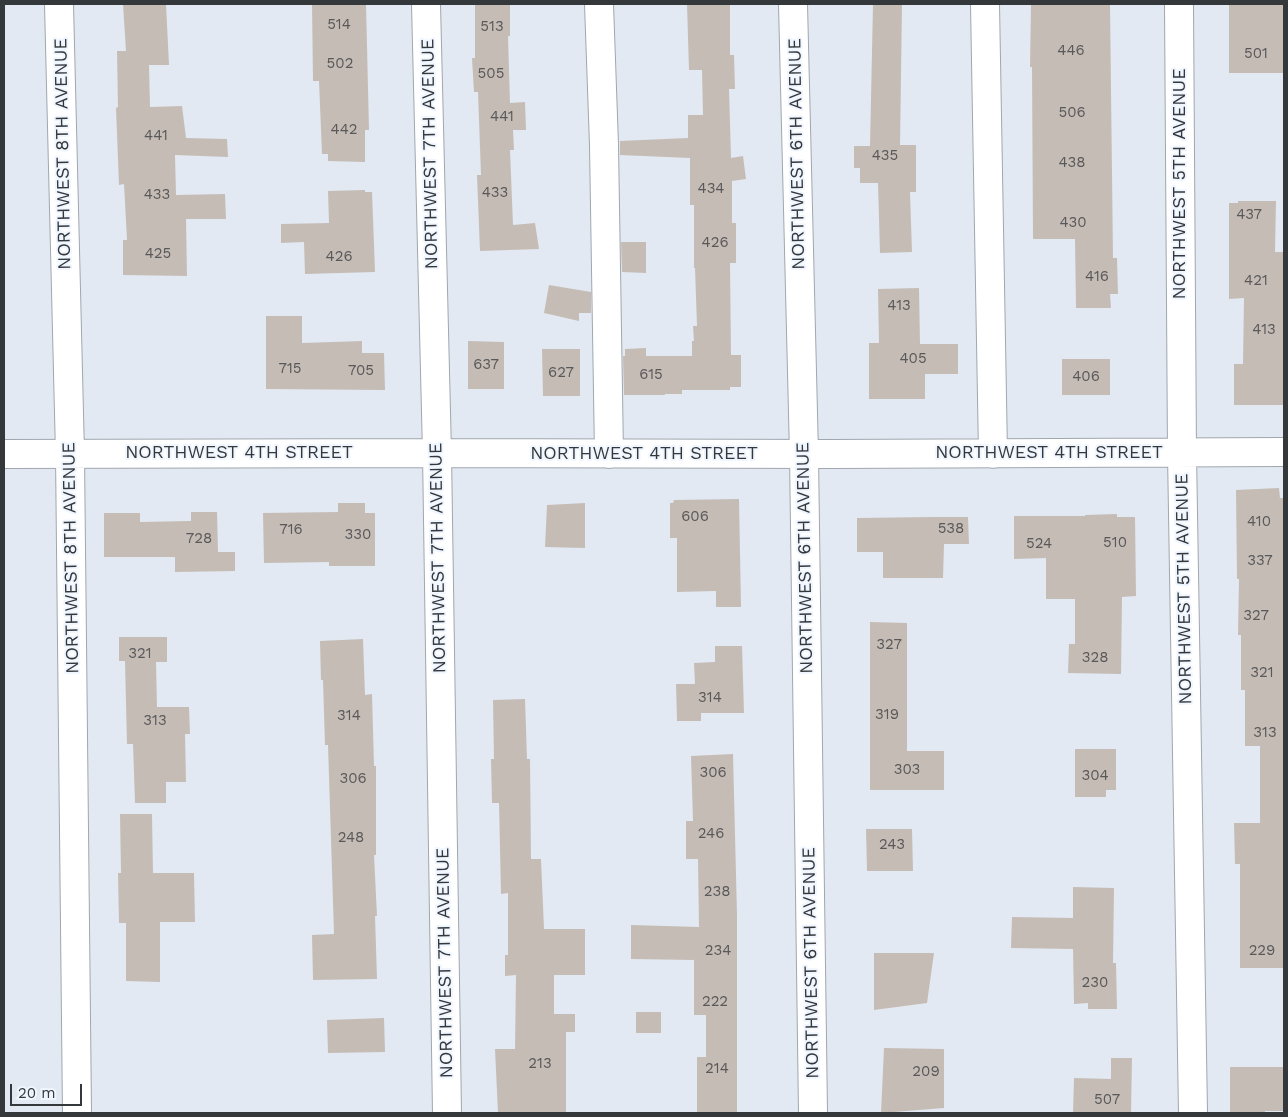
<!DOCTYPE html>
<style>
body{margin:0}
#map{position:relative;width:1288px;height:1117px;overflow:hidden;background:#e2e9f2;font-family:"Work Sans",sans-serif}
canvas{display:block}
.frame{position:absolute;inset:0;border:5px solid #35383b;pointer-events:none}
.scale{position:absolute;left:10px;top:1084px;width:72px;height:22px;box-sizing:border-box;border:2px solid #35383b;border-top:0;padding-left:6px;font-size:15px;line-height:18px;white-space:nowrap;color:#35383b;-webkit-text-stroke:4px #eff6ff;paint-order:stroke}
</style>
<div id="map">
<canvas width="1288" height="1117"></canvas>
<div class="frame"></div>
<div class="scale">20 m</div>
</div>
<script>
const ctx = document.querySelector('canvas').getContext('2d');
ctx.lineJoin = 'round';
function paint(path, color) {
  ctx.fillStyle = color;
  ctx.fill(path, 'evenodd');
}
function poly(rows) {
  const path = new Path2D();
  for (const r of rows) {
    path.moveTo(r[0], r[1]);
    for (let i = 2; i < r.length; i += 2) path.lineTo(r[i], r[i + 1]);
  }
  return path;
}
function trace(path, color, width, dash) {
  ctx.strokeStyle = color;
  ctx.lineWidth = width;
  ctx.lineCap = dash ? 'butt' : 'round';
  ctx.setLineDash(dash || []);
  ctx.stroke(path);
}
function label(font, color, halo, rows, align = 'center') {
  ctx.font = font + ' "Work Sans",sans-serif';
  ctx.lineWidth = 4;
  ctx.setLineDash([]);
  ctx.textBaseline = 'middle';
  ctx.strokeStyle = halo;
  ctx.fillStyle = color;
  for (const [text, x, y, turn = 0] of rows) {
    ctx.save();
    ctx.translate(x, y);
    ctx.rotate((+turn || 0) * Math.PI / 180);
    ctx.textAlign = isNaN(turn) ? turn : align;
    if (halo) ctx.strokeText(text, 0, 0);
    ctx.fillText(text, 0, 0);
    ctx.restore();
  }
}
const building = poly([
 [123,4,166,4,169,65,149,65,150,107,182,106,186,138,227,139,228,157,175,155,176,195,225,194,226,219,186,219,187,276,123,275,123,240,127,240,124,184,119,185,116,108,118,107,117,51,126,51],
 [312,4,366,4,369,130,365,130,365,162,328,161,328,154,322,154,319,81,313,81],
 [475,4,510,4,510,36,508,36,510,103,525,102,526,130,513,130,514,150,510,150,513,225,535,223,539,249,480,251,477,175,481,175,478,92,474,92,472,58,475,58],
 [687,4,730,4,730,55,734,55,735,89,729,89,731,158,743,156,746,179,732,181,732,223,736,223,736,263,730,263,731,355,741,355,741,387,730,387,730,390,682,390,682,394,665,394,665,395,624,395,623,356,625,356,625,349,646,348,646,356,692,356,692,341,694,341,693,326,697,326,695,268,694,268,694,205,690,205,690,158,620,155,620,141,688,138,688,115,703,115,702,70,689,70],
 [873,4,902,4,900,145,916,145,916,192,910,192,912,252,880,253,878,183,860,183,860,168,854,168,854,146,870,146],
 [1031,4,1110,4,1113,258,1117,258,1118,294,1110,294,1111,308,1076,308,1075,239,1033,239,1032,67,1030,67],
 [1229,4,1284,4,1284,73,1229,73],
 [365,190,365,192,372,192,375,272,305,274,304,242,281,243,281,224,329,223,328,191],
 [1238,201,1276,201,1275,252,1284,252,1284,405,1234,405,1234,364,1243,364,1244,298,1229,299,1229,203,1238,203],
 [621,242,646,242,646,273,622,272],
 [549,285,591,292,591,313,579,313,579,321,544,313],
 [919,288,920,344,958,344,958,374,925,374,925,399,869,399,869,343,879,343,878,289],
 [266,316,302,316,302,343,362,341,362,353,384,353,385,390,266,389],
 [468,341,504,342,504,389,468,389],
 [542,349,580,349,580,396,543,396],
 [1062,359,1110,359,1110,395,1062,395],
 [1279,488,1280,498,1284,498,1284,968,1240,968,1240,864,1235,864,1234,823,1260,823,1260,746,1245,746,1245,690,1241,690,1241,635,1238,635,1239,579,1237,579,1236,490],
 [739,499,741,607,716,607,716,591,677,592,677,538,670,538,670,503,673,503,674,500],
 [338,503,365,503,365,513,375,513,375,566,329,566,329,562,264,563,263,513,338,512],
 [585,503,585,548,545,547,547,505],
 [191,512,217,512,218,552,235,552,235,571,175,572,175,557,104,557,104,513,140,513,140,522,191,521],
 [1117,514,1117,517,1135,517,1136,596,1122,597,1121,674,1068,673,1069,644,1075,644,1075,599,1046,599,1046,558,1014,559,1014,516,1085,516,1085,515],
 [933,517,968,517,969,544,944,544,943,578,883,578,883,552,857,552,857,518],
 [870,622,907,623,907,751,944,751,944,790,870,790],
 [119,637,167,637,167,662,156,662,157,707,189,707,190,734,185,734,186,782,166,782,166,803,135,803,133,744,127,744,125,661,119,661],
 [363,639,365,695,372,694,374,766,376,766,376,855,374,855,377,916,375,916,377,979,313,980,312,935,334,934,328,745,325,745,323,680,321,680,320,641],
 [715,646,742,646,744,713,701,713,701,721,677,721,676,684,695,684,694,663,715,662],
 [525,699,527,759,530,759,531,859,541,859,544,929,585,929,585,975,554,975,554,1014,575,1014,575,1032,566,1032,566,1113,498,1113,495,1049,515,1049,516,975,505,976,505,955,508,955,508,893,501,894,499,803,492,803,491,759,494,759,493,700],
 [1075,749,1116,749,1116,790,1106,790,1106,797,1075,797],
 [733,754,737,915,737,1113,697,1113,697,1057,706,1057,706,1015,694,1015,694,960,631,959,631,925,699,927,698,859,686,859,686,821,693,821,691,756],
 [120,814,152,814,153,873,194,873,195,922,160,922,160,982,126,981,126,923,119,923,118,873,121,873],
 [866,829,912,829,913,871,867,871],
 [1073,887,1114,888,1113,963,1116,963,1117,1009,1088,1009,1088,1003,1074,1004,1073,949,1011,948,1012,917,1073,918],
 [874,953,934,953,927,1003,874,1010],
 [636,1012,661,1012,661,1033,636,1033],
 [384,1018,385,1052,328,1053,327,1020],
 [884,1048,944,1049,944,1108,881,1113],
 [1111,1058,1132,1058,1131,1113,1073,1113,1074,1078,1111,1079],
 [1230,1067,1284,1067,1284,1111,1265,1111,1265,1113,1230,1113]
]);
const minor = poly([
 [59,4,70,454,77,1113],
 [426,4,437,453,447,1113],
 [599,4,604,145,609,454],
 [793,4,804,454,813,1113],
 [985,4,993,454],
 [1179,4,1182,453,1193,1113],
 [4,454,437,453,831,454,1284,452]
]);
const numberNames = [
 ["514",339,25],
 ["513",492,27],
 ["446",1071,51],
 ["501",1256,54],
 ["502",340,64],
 ["505",491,74],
 ["506",1072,113],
 ["441",502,117],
 ["442",344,130],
 ["441",156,136],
 ["435",885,156],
 ["438",1072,163],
 ["434",711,189],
 ["433",495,193],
 ["433",157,195],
 ["437",1249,215],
 ["430",1073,223],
 ["426",715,243],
 ["425",158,254],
 ["426",339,257],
 ["416",1097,277],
 ["421",1256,281],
 ["413",899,306],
 ["413",1264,330],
 ["405",913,359],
 ["637",486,365],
 ["715",290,369],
 ["705",361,371],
 ["627",561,373],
 ["615",651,375],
 ["406",1086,377],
 ["606",695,517],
 ["410",1259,522],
 ["538",951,529],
 ["716",291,530],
 ["330",358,535],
 ["728",199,539],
 ["510",1115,543],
 ["524",1039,544],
 ["337",1260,561],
 ["327",1256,616],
 ["327",889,645],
 ["321",140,654],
 ["328",1095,658],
 ["321",1262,673],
 ["314",710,698],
 ["319",887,715],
 ["314",349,716],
 ["313",155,721],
 ["313",1265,733],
 ["303",907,770],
 ["306",713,773],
 ["304",1095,776],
 ["306",353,779],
 ["246",711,834],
 ["248",351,838],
 ["243",892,845],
 ["238",717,892],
 ["234",718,951],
 ["229",1262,951],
 ["230",1095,983],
 ["222",715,1002],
 ["213",540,1064],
 ["214",717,1069],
 ["209",926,1072],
 ["507",1107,1100]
];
const streetNames = [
 ["NORTHWEST 8TH AVENUE",63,154,-91],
 ["NORTHWEST 7TH AVENUE",430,154,-91],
 ["NORTHWEST 6TH AVENUE",797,154,-91],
 ["NORTHWEST 5TH AVENUE",1180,184,-90],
 ["NORTHWEST 4TH STREET",239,453],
 ["NORTHWEST 4TH STREET",1049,453],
 ["NORTHWEST 4TH STREET",644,454],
 ["NORTHWEST 8TH AVENUE",71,558,-91],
 ["NORTHWEST 7TH AVENUE",438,558,-91],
 ["NORTHWEST 6TH AVENUE",805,558,-91],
 ["NORTHWEST 5TH AVENUE",1184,589,-91],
 ["NORTHWEST 7TH AVENUE",445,963,-91],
 ["NORTHWEST 6TH AVENUE",811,963,-91]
];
paint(building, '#c6bcb6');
trace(minor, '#a0a7af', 30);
trace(minor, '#fff', 28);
label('15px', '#59595a', null, numberNames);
label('18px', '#35383b', '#eff6ff', streetNames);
</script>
